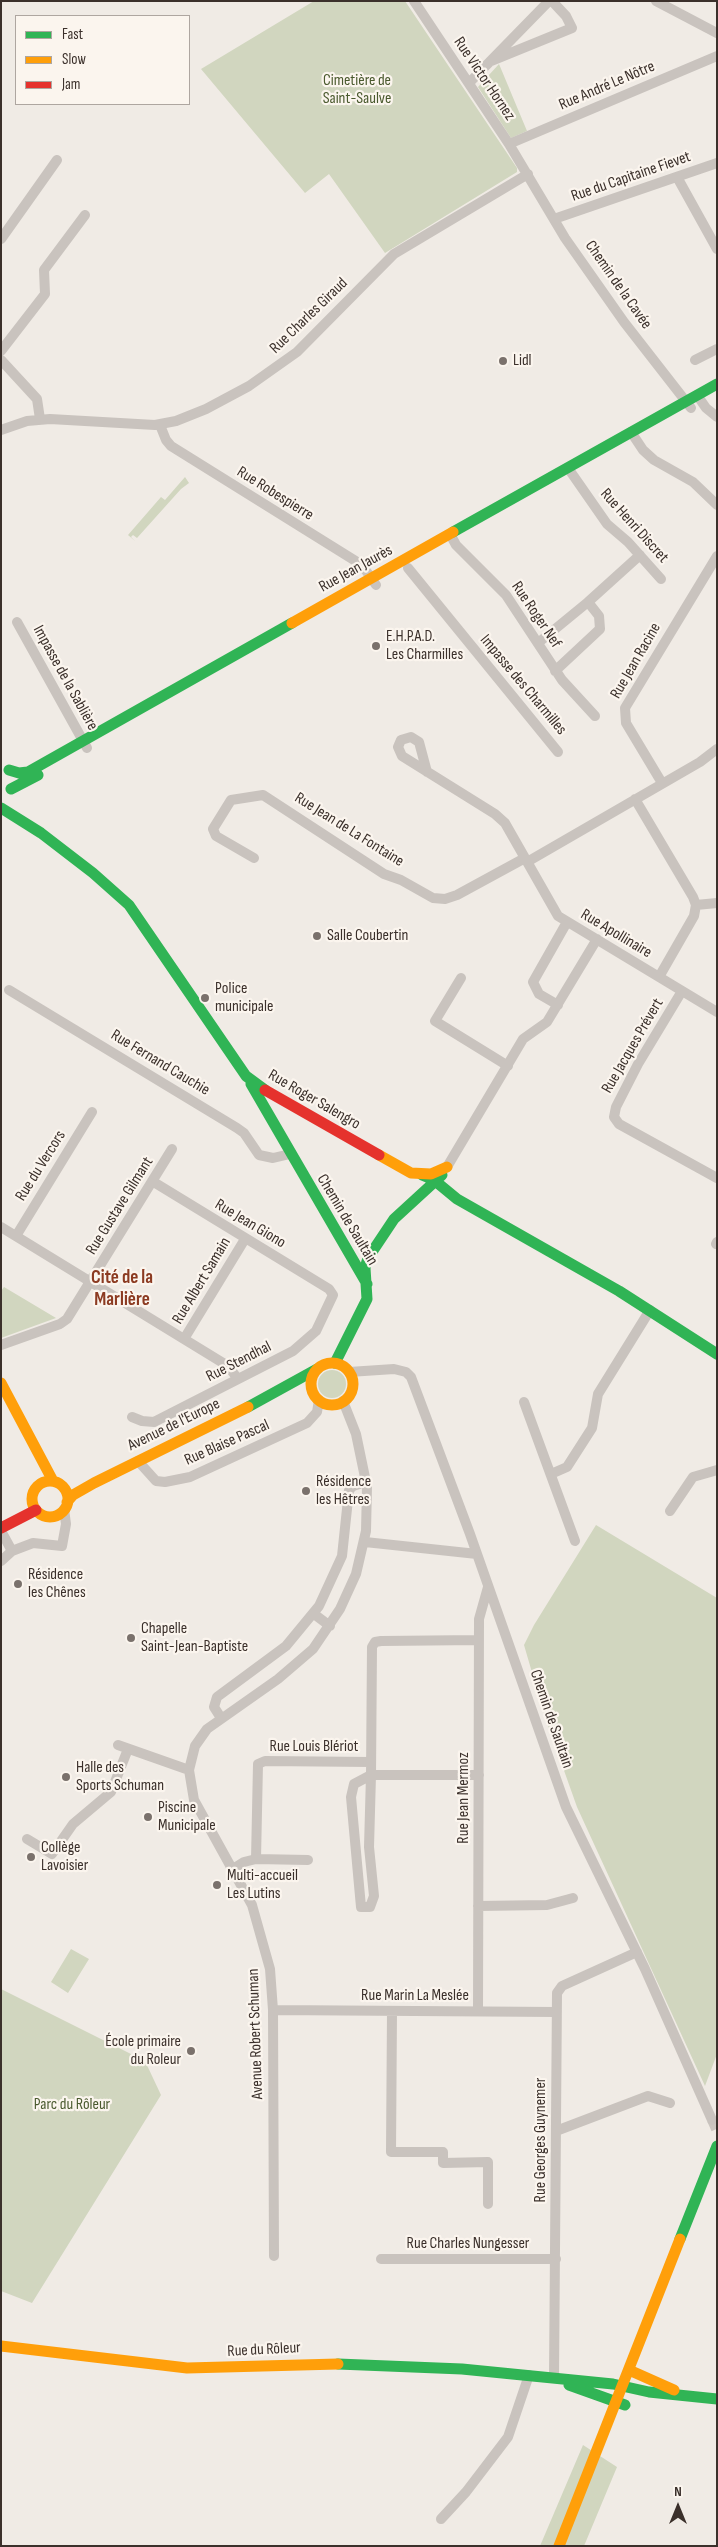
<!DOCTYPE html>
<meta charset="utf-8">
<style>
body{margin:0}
#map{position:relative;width:718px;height:2547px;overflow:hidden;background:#f0ebe5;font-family:"Sofia Sans Condensed",sans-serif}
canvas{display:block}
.frame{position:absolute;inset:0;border:2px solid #3b302b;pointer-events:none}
.legend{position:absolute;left:15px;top:15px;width:175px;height:90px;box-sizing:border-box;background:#fbf5ee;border:1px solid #aea6a0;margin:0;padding:6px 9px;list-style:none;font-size:15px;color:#3b302b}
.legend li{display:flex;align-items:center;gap:10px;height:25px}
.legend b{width:25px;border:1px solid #aea6a0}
.north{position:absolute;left:653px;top:2482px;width:50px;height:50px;-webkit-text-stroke:4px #fbf5ee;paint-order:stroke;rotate:0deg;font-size:14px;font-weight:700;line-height:20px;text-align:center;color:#3b302b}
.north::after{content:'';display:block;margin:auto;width:18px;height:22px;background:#3b302b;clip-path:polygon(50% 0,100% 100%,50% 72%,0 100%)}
</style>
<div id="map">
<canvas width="718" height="2547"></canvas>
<div class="frame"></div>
<ul class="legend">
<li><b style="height:6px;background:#30b455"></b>Fast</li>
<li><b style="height:6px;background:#ff9f0a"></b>Slow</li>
<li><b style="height:6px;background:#e5322d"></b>Jam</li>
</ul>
<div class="north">N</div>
</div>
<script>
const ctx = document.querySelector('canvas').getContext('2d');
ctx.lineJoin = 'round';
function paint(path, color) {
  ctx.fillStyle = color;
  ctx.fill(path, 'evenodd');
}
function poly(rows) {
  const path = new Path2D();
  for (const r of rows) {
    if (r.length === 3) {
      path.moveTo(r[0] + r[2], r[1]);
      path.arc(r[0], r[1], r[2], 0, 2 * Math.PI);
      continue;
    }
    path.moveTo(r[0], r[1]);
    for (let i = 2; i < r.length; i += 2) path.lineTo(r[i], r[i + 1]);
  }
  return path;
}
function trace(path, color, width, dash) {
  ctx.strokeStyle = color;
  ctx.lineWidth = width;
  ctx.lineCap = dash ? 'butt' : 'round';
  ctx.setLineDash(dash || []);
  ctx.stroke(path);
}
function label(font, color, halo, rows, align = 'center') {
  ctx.font = font + ' "Sofia Sans Condensed",sans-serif';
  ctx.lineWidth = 4.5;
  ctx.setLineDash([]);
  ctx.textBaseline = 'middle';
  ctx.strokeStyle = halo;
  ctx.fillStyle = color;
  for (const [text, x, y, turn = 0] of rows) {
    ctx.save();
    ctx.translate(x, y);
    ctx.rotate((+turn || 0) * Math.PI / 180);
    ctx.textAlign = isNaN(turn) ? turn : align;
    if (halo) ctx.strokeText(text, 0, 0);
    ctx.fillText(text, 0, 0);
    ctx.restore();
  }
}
const green = poly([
 [314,1,405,1,517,168,517,172,385,253,329,174,305,193,201,69],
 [499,64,527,131,511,138,478,87],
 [185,477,189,483,181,489,137,538,133,535,131,537,135,541,128,535,161,497,165,500],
 [4,1287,56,1318,1,1338,1,1291],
 [332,1384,14],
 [596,1525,717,1598,717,2054,705,2086,577,1807,545,1717,524,1645,534,1625],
 [71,1949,89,1959,68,1993,51,1982],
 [1,1989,145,2061,161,2095,32,2303,1,2291],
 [583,2445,617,2467,584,2546,540,2546]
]);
const streetTunnel = poly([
 [712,2120,717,2131]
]);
const street = poly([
 [414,1,509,144,565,238,624,322,691,408],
 [656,1,717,33],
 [491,61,572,28,566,16,552,1],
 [469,83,549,1],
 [509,144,717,56],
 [677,177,717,249],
 [554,219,717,163],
 [1,239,57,160],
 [1,351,45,294,44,270,85,215],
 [1,360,37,399,40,419],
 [695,360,717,349],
 [697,395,706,408,717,417],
 [160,425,166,440,171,446,362,565,376,585],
 [1,430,27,421,50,419,155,425,176,421,206,409,249,386,297,352,394,254,528,174],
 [631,432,643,450,654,460,693,482,717,505],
 [568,468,607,524,628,542,661,579],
 [450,534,456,545,506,595,562,680,595,716],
 [408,568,558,752],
 [17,622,87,748],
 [538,643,588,602],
 [555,671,600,629,599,616,588,602,640,555],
 [427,772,419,742,411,737,401,740,398,747,402,756,495,814,505,823,558,916,717,1012],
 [662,783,626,723,625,708,717,556],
 [635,799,693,897,696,905,694,916,659,977],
 [254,858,216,836,213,829,231,800,263,795,384,874,401,880,433,898,445,899,457,895,525,858],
 [527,862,700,762,717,749],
 [696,905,717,903],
 [461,978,435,1021,508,1066],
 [9,990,237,1128,244,1133,259,1155,273,1158,290,1154],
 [682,991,638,1064,616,1107,614,1117,619,1124,717,1178],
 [558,1005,539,994,533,982,567,922],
 [447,1167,523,1039,547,1022,597,939],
 [1,1227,228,1366,238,1379],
 [16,1236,92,1112],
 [716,1244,717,1242],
 [184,1339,245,1239],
 [1,1345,60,1324,67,1319,172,1149],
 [349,1372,394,1369,406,1372,411,1377,470,1534,566,1807,645,1969,712,2120],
 [524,1402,575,1541],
 [132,1417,142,1421,154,1422,293,1351,316,1331,333,1295,329,1289,152,1181],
 [138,1461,156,1481,165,1482,190,1477,307,1423,317,1412,319,1400],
 [551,1474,567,1467,592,1428,598,1394,650,1310],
 [670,1511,693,1477,717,1470],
 [1,1531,12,1551],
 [365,1542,477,1554],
 [1,1561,12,1551,33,1543,62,1546,66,1524,64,1509],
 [314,1614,330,1626],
 [221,1718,214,1707,217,1697,286,1646,319,1606,342,1556,349,1490,353,1486,366,1482],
 [118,1745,189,1770],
 [479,1775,371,1775,354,1784,351,1797,361,1907,370,1907,374,1896,369,1847,371,1775,372,1647,375,1642,381,1641,479,1640],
 [27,1839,52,1854,73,1824,111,1792,128,1749],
 [256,1859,308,1860],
 [233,1869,244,1862,256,1859,258,1764,265,1761,371,1762],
 [478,1906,547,1905,573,1898],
 [273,2010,556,2012],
 [392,2011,391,2152,443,2152,443,2163,488,2162,488,2204],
 [478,2011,479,1619,488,1587],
 [556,2131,648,2096,670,2103],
 [274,2256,273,2010,270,1969,252,1905,194,1800,189,1770,195,1746,207,1729,278,1679,313,1649,340,1609,356,1574,366,1531,367,1487,356,1434,343,1401],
 [381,2259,556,2259],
 [554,2378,557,1993,562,1986,637,1952],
 [441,2519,466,2492,508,2437,529,2375]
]);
const fast = poly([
 [453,532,717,384],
 [9,770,19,773,28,772,292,623],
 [11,789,38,775],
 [1,808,41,833,93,873,129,905,246,1076,265,1090],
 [251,1084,367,1284],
 [422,1175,434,1180,457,1199,619,1291,717,1354],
 [335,1363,367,1299,365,1268,368,1258,394,1219,442,1175],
 [248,1407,317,1369],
 [680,2239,717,2146],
 [338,2364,462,2369,613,2384,649,2392,717,2399],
 [569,2385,625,2405]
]);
const slow = poly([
 [292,623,453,532],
 [379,1155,411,1173,431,1174,447,1167],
 [332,1384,21],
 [1,1383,53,1481],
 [50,1499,18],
 [67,1502,73,1495,94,1483,248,1407],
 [1,2346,187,2368,338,2364],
 [629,2370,674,2390],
 [559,2546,680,2239]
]);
const jam = poly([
 [265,1090,379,1155],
 [1,1528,36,1510]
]);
const markers = [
 [503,361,5,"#7a716c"],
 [376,646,5,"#7a716c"],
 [317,936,5,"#7a716c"],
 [205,998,5,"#7a716c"],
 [306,1491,5,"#7a716c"],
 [18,1584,5,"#7a716c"],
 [131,1638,5,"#7a716c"],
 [66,1777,5,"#7a716c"],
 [148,1817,5,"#7a716c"],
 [31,1857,5,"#7a716c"],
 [217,1885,5,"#7a716c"],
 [191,2051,5,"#7a716c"]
];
const streetNames = [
 ["Rue Victor Hornez",484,79,56],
 ["Rue André Le Nôtre",607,86,-23],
 ["Rue du Capitaine Fievet",631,177,-19],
 ["Chemin de la Cavée",618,285,55],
 ["Rue Charles Giraud",309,316,-44],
 ["Rue Robespierre",275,494,32],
 ["Rue Henri Discret",634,526,48],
 ["Rue Jean Jaurès",356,569,-29],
 ["Rue Roger Nef",536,615,56],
 ["Rue Jean Racine",636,661,-60],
 ["Impasse de la Sablière",65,678,61],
 ["Impasse des Charmilles",523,685,50],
 ["Rue Jean de La Fontaine",349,830,32],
 ["Rue Apollinaire",616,934,31],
 ["Rue Jacques Prévert",633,1046,-60],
 ["Rue Fernand Cauchie",160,1063,31],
 ["Rue Roger Salengro",314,1100,30],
 ["Rue du Vercors",41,1166,-58],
 ["Rue Gustave Gilmant",120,1206,-58],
 ["Chemin de Saultain",347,1220,59],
 ["Rue Jean Giono",250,1224,31],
 ["Rue Albert Samain",202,1281,-59],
 ["Rue Stendhal",239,1362,-27],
 ["Avenue de l'Europe",174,1425,-26],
 ["Rue Blaise Pascal",227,1443,-24],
 ["Chemin de Saultain",551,1719,71],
 ["Rue Louis Blériot",314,1747],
 ["Rue Jean Mermoz",464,1798,-90],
 ["Rue Marin La Meslée",415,1996],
 ["Avenue Robert Schuman",256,2034,-92],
 ["Rue Georges Guynemer",541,2140,-90],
 ["Rue Charles Nungesser",468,2244],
 ["Rue du Rôleur",264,2350,-3]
];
const parkNames = [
 ["Cimetière de",357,81],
 ["Saint-Saulve",357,99],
 ["Parc du Rôleur",72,2105]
];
const poiNames = [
 ["Lidl",513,361],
 ["E.H.P.A.D.",386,637],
 ["Les Charmilles",386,655],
 ["Salle Coubertin",327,936],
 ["Police",215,989],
 ["municipale",215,1007],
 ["Résidence",316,1482],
 ["les Hêtres",316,1500],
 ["Résidence",28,1575],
 ["les Chênes",28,1593],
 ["Chapelle",141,1629],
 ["Saint-Jean-Baptiste",141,1647],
 ["Halle des",76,1768],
 ["Sports Schuman",76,1786],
 ["Piscine",158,1808],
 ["Municipale",158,1826],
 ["Collège",41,1848],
 ["Lavoisier",41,1866],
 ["Multi-accueil",227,1876],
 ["Les Lutins",227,1894],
 ["École primaire",181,2042,"right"],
 ["du Roleur",181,2060,"right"]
];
const quarterNames = [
 ["Cité de la",122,1278],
 ["Marlière",122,1300]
];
paint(green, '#d1d6bf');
trace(streetTunnel, '#ccc6c0', 10, [10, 5]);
trace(street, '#c9c3be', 10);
trace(fast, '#30b455', 11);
trace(slow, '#ff9f0a', 11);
trace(jam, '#e5322d', 11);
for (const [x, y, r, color] of markers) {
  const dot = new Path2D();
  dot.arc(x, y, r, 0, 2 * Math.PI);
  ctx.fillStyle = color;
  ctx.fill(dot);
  trace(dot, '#fbf5ee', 2);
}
label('16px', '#3b302b', '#fbf5ee', streetNames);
label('16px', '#4a5a2e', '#fbf5ee', parkNames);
label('16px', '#3b302b', '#fbf5ee', poiNames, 'left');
label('bold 19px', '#8c3b22', '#fbf5ee', quarterNames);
</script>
